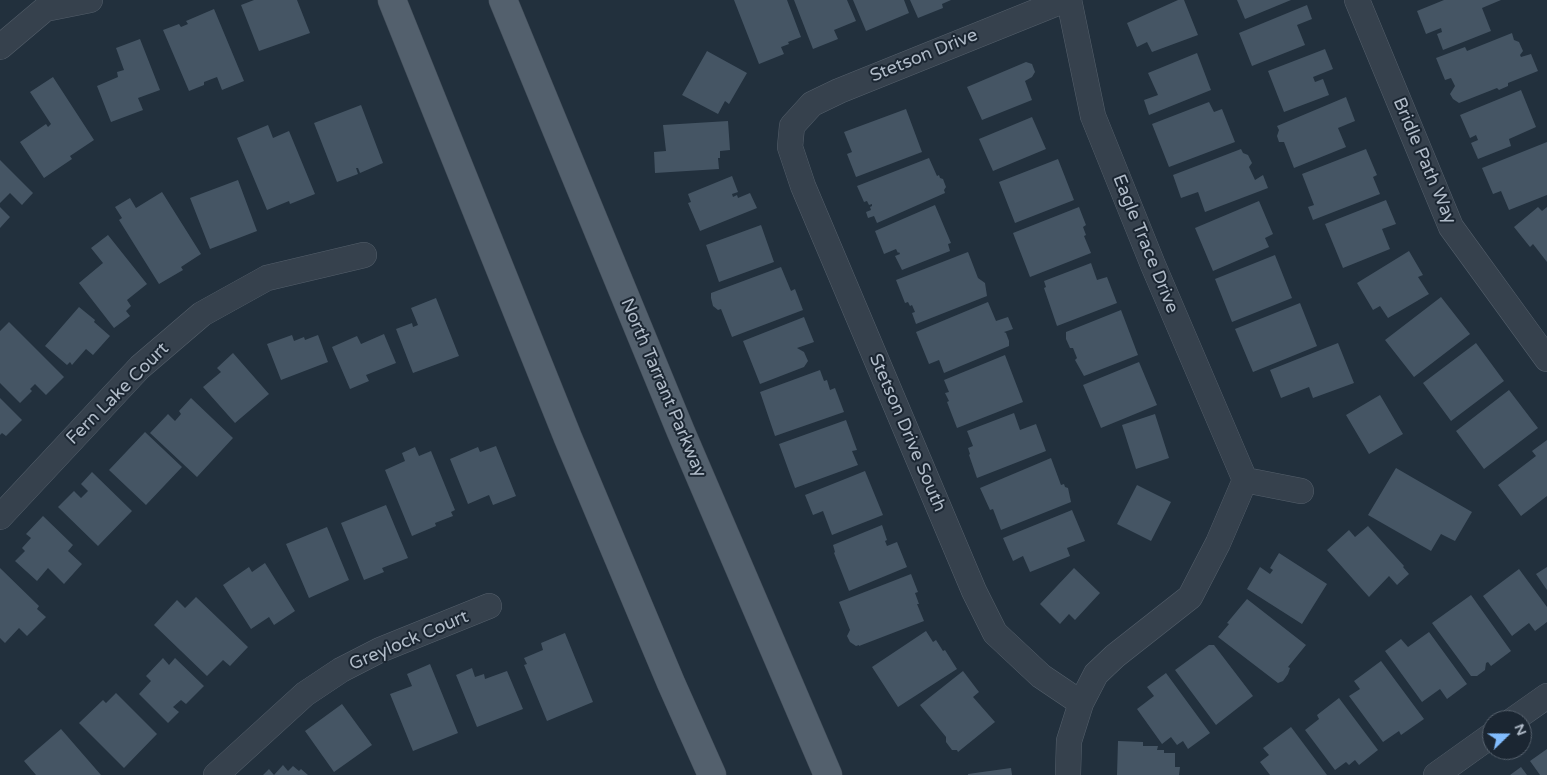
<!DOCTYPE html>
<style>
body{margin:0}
#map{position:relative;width:1547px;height:775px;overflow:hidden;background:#22303d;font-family:"Varela Round",sans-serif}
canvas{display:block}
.north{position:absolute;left:1482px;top:710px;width:50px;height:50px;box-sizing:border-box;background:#1b2632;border:1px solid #57626e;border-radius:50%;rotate:68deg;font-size:14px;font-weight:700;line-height:20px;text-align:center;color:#b1bcc9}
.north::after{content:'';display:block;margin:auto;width:18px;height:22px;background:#81bcfd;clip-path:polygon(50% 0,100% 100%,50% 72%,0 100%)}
</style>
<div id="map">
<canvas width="1547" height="775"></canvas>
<div class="north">N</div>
</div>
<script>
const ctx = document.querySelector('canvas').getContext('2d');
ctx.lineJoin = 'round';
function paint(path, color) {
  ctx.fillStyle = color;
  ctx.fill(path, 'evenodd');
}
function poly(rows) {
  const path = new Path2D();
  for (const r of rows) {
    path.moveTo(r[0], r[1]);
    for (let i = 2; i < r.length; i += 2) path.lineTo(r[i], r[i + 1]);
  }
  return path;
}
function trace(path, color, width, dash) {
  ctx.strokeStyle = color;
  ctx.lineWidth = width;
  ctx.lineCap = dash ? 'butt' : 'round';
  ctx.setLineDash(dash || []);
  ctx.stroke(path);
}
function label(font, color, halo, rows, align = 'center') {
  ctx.font = font + ' "Varela Round",sans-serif';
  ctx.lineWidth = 4;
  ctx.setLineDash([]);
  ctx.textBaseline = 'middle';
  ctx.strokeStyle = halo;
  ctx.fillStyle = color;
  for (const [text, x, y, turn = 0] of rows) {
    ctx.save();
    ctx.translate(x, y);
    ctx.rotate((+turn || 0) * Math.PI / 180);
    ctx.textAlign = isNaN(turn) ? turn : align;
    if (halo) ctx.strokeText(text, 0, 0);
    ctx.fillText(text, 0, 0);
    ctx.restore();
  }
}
const building = poly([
 [254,0,297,0,310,33,259,51,241,5],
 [734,0,787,0,801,37,788,42,789,44,781,47,784,54,759,64],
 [794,0,847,0,856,21,834,30,838,39,813,49],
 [853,0,904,0,909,13,866,31],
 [910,0,951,0,942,4,943,8,918,18],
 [1178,0,1184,0,1198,35,1152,52,1147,42,1137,47,1127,23],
 [1237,0,1291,0,1245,19],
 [1444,0,1501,0,1482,8,1491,31,1443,50,1437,34,1442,32,1441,28,1426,34,1417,11],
 [1307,5,1312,19,1297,25,1305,45,1252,66,1239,33],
 [214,9,244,81,222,90,217,77,204,82,204,85,189,91,163,30,179,24,181,27,188,24,186,21],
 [1512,33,1514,40,1519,42,1523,51,1520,55,1521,57,1531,54,1538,71,1508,83,1508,86,1499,90,1497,88,1459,103,1453,99,1450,94,1455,86,1451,78,1445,80,1436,58,1465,47,1467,51],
 [140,39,160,90,138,98,143,110,111,122,97,86,118,77,117,72,124,70,116,48],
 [1325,49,1333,69,1313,77,1315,82,1323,79,1329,95,1284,112,1268,71],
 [707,51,747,73,729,104,725,101,718,114,682,95],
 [1197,53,1211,90,1149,115,1144,100,1158,95,1148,73],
 [1026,62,1032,64,1035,72,1032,77,1025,81,1032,100,982,120,967,87],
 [53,77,94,140,70,156,72,159,44,178,20,142,46,124,48,127,51,124,30,92],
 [1521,90,1536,127,1509,139,1511,146,1478,159,1471,143,1478,140,1476,135,1470,138,1460,115],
 [1346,97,1355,121,1338,128,1346,147,1294,168,1284,142,1279,142,1277,136,1279,130,1277,126],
 [1209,102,1214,112,1222,109,1235,142,1169,167,1152,124],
 [361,105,383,163,360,173,358,168,356,168,358,174,337,182,314,123],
 [906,109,922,152,856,177,847,154,852,152,844,132],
 [1032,117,1046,149,993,171,979,139],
 [728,121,730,150,720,151,720,158,718,158,719,169,655,173,654,152,666,151,663,125],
 [268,125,273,138,289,131,315,194,290,204,289,201,267,210,237,138],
 [1547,142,1547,195,1509,210,1501,191,1493,194,1482,168],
 [1241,149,1243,153,1248,155,1252,163,1249,167,1255,180,1263,175,1268,188,1205,212,1198,192,1181,198,1173,175],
 [1366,149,1377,175,1373,177,1380,194,1313,220,1308,207,1314,205,1302,174],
 [929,158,937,176,939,175,940,178,943,179,946,187,944,190,945,193,877,223,874,216,868,218,866,212,871,210,870,207,872,206,872,204,869,205,867,201,864,202,857,186],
 [1058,159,1074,200,1015,223,999,182],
 [0,160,33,193,22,205,10,193,0,203],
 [732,176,738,192,732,194,733,197,737,195,738,198,750,193,757,208,700,231,688,203,691,202,688,194],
 [238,180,257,231,210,249,190,198],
 [162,192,201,254,181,267,183,270,159,284,119,220,122,218,115,207,130,198,136,208],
 [1386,200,1396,224,1382,229,1390,249,1343,268,1325,224],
 [1259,201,1273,234,1265,238,1269,247,1213,271,1195,228],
 [935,205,951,243,948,244,950,251,902,270,895,256,900,254,899,252,898,253,896,249,884,254,875,231],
 [0,207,10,217,0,228],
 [1079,207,1086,225,1083,227,1086,235,1084,236,1091,253,1030,277,1013,233],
 [1538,207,1542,211,1547,207,1547,262,1533,244,1530,247,1514,227],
 [761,225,774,262,719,282,706,245],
 [108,235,147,284,127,300,131,306,126,311,130,316,114,328,79,283,103,263,91,248],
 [1409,251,1423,275,1418,277,1429,294,1388,318,1380,306,1373,310,1357,283],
 [968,252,978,278,985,283,987,296,916,324,912,313,915,312,912,305,910,306,908,302,905,303,896,280],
 [1275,255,1292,298,1232,322,1215,279],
 [1091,263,1097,280,1107,277,1117,303,1057,326,1044,288,1046,287,1044,281],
 [781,267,791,291,795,289,803,310,732,337,721,309,718,310,713,306,711,298,711,293],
 [1441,297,1470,334,1414,377,1385,340],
 [436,298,459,356,413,373,396,329,412,323,413,327,418,325,411,308],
 [988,302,996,321,1008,317,1013,329,1004,332,1006,333,1009,341,1009,346,944,373,939,360,929,364,916,332],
 [1300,303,1317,346,1253,372,1235,329],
 [79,307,95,320,94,322,110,336,93,355,86,349,72,365,70,362,67,365,45,346],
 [1121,310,1138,355,1084,376,1075,360,1077,358,1073,348,1070,348,1066,339,1066,332],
 [804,317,814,342,797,348,804,352,808,361,804,367,760,384,743,341],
 [9,322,64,377,46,395,35,384,30,389,32,391,20,403,0,383,0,331],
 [384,334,396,363,366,375,369,381,350,389,332,347,357,336,361,344],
 [292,335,294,341,304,337,305,340,318,335,328,362,281,380,267,344],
 [1338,343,1354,383,1313,398,1309,387,1281,398,1270,370],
 [1476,343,1504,381,1451,421,1423,383],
 [233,353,269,394,235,423,203,387,221,372,217,368],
 [1005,355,1023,402,957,428,947,402,949,401,945,393,949,392,944,380],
 [1139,362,1157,405,1101,428,1083,385],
 [820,370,824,381,827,380,830,390,835,388,844,412,775,436,760,392],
 [1509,390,1538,428,1484,469,1456,431],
 [1380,395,1403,434,1369,454,1346,415],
 [0,398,22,420,6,436,2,433,0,435],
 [191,398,233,438,197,477,150,433,168,414,175,421,181,414,179,411],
 [1014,413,1020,430,1036,424,1046,451,977,478,969,455,970,454,968,448,973,446,967,431],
 [1155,414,1169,458,1136,469,1122,425],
 [846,420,857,450,852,451,858,465,795,488,779,444],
 [145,432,182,467,146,505,109,470],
 [1547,440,1547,496,1521,516,1498,485,1536,456,1532,451],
 [496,446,516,496,493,505,489,495,468,504,450,459,478,447,480,452],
 [415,447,419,456,431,451,455,510,451,512,453,516,435,523,436,526,412,536,385,470,405,461,402,453],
 [1051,458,1061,485,1064,484,1065,487,1068,488,1071,502,1001,530,993,509,990,510,980,488],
 [1396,468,1472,512,1455,541,1441,534,1431,551,1368,515],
 [865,471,883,515,832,535,823,511,813,515,805,495],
 [92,472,132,511,98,546,58,507,74,491,81,498,88,491,81,484],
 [1137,485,1171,502,1151,541,1117,524],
 [386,505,408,558,382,568,384,572,364,580,341,523],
 [1072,510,1085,541,1067,548,1070,556,1030,572,1023,556,1013,561,1003,538],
 [43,516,73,545,68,551,82,564,64,584,48,568,37,581,15,561,25,551,22,548,31,538,26,534],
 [882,525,887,540,885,541,887,546,897,542,907,567,849,591,834,553,835,552,833,545],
 [1368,526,1404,566,1403,567,1409,574,1397,585,1389,576,1369,597,1327,550,1349,530,1355,537],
 [327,527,349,580,309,598,286,544],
 [1279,553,1327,584,1302,624,1247,589,1260,567,1270,574,1273,570,1270,568],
 [265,563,295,611,274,625,269,617,251,629,223,585,249,567,252,572],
 [1547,567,1547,590,1536,574],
 [0,568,39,606,37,609,46,617,27,636,19,628,5,643,0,638],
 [1074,568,1100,593,1075,620,1069,614,1060,624,1040,604],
 [1519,569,1547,607,1547,622,1535,631,1529,623,1512,636,1483,596],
 [911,574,918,592,915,593,919,604,917,604,924,621,859,646,859,645,856,646,850,642,847,636,850,630,839,602],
 [1471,595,1511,651,1491,666,1488,662,1486,663,1485,670,1477,676,1471,676,1432,623],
 [196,597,248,647,230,666,223,660,207,676,154,625,177,600,185,608],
 [1247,599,1306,645,1288,667,1290,668,1288,674,1283,681,1278,683,1218,637,1229,624,1227,623],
 [926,631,933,642,936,640,943,651,945,650,957,669,898,707,872,667],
 [1429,632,1467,684,1447,699,1440,689,1422,702,1385,651,1401,639,1408,647],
 [565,633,593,702,547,721,524,665,527,664,524,658,543,650,541,643],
 [1209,645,1214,645,1253,696,1216,725,1175,670],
 [163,658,169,665,175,658,204,686,186,704,181,700,173,707,179,712,168,723,139,694,151,681,146,676],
 [1381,661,1424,719,1401,735,1399,731,1383,742,1349,696,1360,689,1354,681],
 [430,664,458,733,413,751,390,694,412,686,407,674],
 [472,668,475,677,484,674,485,679,507,671,523,709,477,727,456,675],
 [963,671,979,692,973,697,995,722,958,752,957,750,952,750,946,742,946,737,920,705],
 [1166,673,1210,733,1188,749,1183,741,1177,745,1171,737,1162,744,1137,709,1154,696,1147,687],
 [116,693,157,734,124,768,79,723,103,700,106,703],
 [1339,698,1378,750,1359,765,1355,760,1349,765,1346,762,1335,770,1305,730,1319,719,1317,715],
 [342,704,372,745,334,772,305,731],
 [1291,727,1327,775,1270,775,1260,762,1269,755,1263,748],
 [61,729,101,775,36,775,24,761],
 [1118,741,1143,742,1143,746,1158,746,1157,750,1164,750,1164,753,1175,753,1175,767,1180,767,1179,775,1117,775],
 [1547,749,1547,775,1540,775,1530,761],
 [283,765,288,771,293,766,299,771,301,769,308,775,263,775,269,769,274,775],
 [1521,767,1527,775,1510,775],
 [1011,768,1012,775,968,775,968,774]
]);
const minor = poly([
 [1065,0,839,91,812,104,792,126,790,147,803,186,974,591,995,633,1041,676,1081,703],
 [1357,0,1451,227,1547,359],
 [45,9,90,0],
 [0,47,45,9,53,0],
 [1245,480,1301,491],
 [0,517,140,367,202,314,267,278,364,255],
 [1513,720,1547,696],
 [216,775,305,694,341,670,380,650,489,606],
 [1068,775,1069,741,1081,703,1096,674,1115,656,1190,597,1218,543,1245,480,1153,265,1093,116,1069,0],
 [1436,775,1492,735]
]);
const major = poly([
 [392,0,568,438,671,683,712,775],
 [503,0,681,432,828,775]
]);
const streetNames = [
 ["Stetson Drive",924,56,-22],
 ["Bridle Path Way",1424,161,67],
 ["Eagle Trace Drive",1145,244,68],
 ["North Tarrant Parkway",663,388,67],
 ["Fern Lake Court",118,394,-45],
 ["Stetson Drive South",907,433,67],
 ["Greylock Court",409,641,-23]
];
paint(building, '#455564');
trace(minor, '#545f6b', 26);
trace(major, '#424d59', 29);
trace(minor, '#36414d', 25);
trace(major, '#53606d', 28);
label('18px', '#b1bcc9', '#1b2632', streetNames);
</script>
